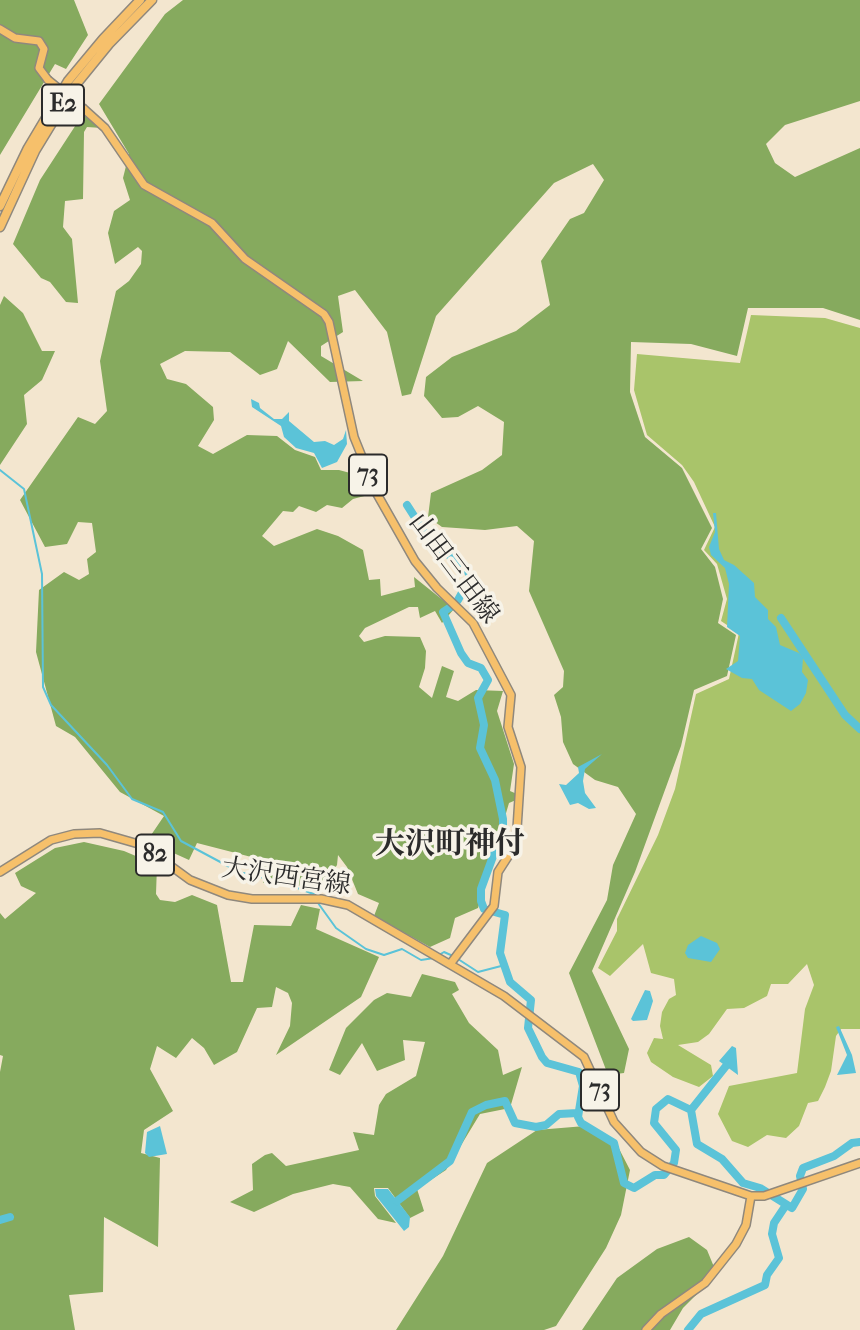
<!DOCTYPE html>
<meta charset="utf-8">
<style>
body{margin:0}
canvas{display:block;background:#f3e6cf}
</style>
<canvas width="860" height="1330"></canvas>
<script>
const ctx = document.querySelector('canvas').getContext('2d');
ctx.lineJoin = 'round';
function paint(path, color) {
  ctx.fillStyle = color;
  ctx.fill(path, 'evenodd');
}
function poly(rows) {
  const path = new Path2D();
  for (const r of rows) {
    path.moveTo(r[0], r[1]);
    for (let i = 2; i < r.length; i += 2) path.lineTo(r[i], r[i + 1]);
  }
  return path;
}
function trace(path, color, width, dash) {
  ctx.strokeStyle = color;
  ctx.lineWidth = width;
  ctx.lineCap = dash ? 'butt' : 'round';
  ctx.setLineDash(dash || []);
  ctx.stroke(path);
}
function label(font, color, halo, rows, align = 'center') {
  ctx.font = font + ' "IM FELL French Canon","Noto Serif JP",serif';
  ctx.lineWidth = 7;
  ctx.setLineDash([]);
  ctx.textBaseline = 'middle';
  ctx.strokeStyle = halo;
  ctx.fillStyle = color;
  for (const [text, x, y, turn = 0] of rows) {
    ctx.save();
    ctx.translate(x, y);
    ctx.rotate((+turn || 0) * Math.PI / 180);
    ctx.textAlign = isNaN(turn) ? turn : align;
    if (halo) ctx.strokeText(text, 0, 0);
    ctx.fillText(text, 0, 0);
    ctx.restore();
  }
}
const green = poly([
 [751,315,825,318,860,328,860,1029,841,1029,836,1036,831,1071,825,1087,818,1101,808,1103,799,1126,786,1138,767,1135,748,1147,732,1141,718,1114,729,1086,797,1073,805,1009,814,985,807,964,788,984,771,984,767,996,744,1008,727,1009,709,1034,698,1042,678,1045,711,1065,713,1076,699,1087,673,1077,651,1062,647,1053,654,1038,663,1039,660,1026,662,1012,669,999,676,995,674,979,651,973,643,944,610,976,598,968,617,931,617,919,658,835,675,789,696,694,729,679,739,633,721,621,727,599,717,564,704,550,715,527,694,482,682,465,647,435,634,390,637,354,740,363]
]);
const forest = poly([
 [0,0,74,0,88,35,66,69,55,64,0,155],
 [183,0,860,0,860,101,785,125,766,144,775,163,795,177,860,148,860,320,823,308,748,308,737,356,691,344,631,342,630,392,645,437,682,468,712,528,701,549,715,567,723,599,718,623,736,635,727,676,694,690,681,746,635,872,592,971,629,1049,624,1073,608,1075,569,973,607,900,613,865,636,814,618,787,595,780,573,764,563,742,561,717,554,695,563,687,564,671,529,591,534,541,517,526,485,530,442,527,428,517,431,493,482,470,502,455,504,422,478,406,458,417,442,418,424,396,426,377,452,357,516,331,550,305,541,261,570,219,584,213,604,180,593,164,554,183,436,316,411,394,402,396,387,332,355,290,338,296,343,332,321,346,321,356,363,381,330,382,288,341,277,369,260,375,230,352,185,351,160,364,167,379,186,384,213,407,214,420,198,446,213,454,247,435,277,436,295,450,315,457,321,470,339,470,365,477,372,494,353,499,342,508,327,505,316,512,299,506,293,512,283,511,262,536,274,546,317,529,338,536,363,550,369,580,380,579,381,596,415,587,414,577,454,609,442,623,435,611,420,618,418,607,409,607,365,628,359,636,364,642,385,636,420,637,426,651,425,668,419,687,432,698,442,666,454,671,446,697,458,701,476,690,503,691,497,711,514,764,510,791,517,794,516,800,509,803,478,908,455,918,450,938,430,947,374,916,379,903,358,894,347,867,338,855,337,865,323,887,300,886,282,881,263,883,263,860,197,843,189,860,147,841,164,816,120,792,75,737,56,726,36,652,39,590,64,572,79,580,89,574,87,559,96,552,92,523,78,522,67,544,45,547,20,500,78,417,95,424,107,411,100,361,116,291,129,281,141,264,142,251,138,247,115,264,108,233,114,211,130,200,123,178,129,154,99,104,165,14],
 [88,115,102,128,87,127,84,132,83,199,65,201,63,227,72,239,78,303,66,302,50,282,41,278,13,244,40,180,81,117],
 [4,296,23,313,42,351,55,351,42,380,24,395,27,424,0,465,0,305],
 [84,842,124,851,157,865,156,894,160,900,175,902,192,895,217,905,231,982,243,982,254,925,291,926,301,905,320,909,316,929,379,957,361,997,276,1055,290,1026,292,1003,288,993,276,987,272,1007,257,1008,237,1052,214,1065,204,1048,192,1038,176,1058,157,1046,150,1069,173,1111,144,1130,141,1153,160,1158,158,1247,104,1217,103,1292,69,1295,75,1330,0,1330,0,1072,3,1056,0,1055,0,913,5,919,36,893,21,886,15,873,55,848],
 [422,974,455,982,459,990,452,994,469,1023,498,1050,503,1075,522,1067,510,1108,480,1114,446,1170,417,1189,424,1211,410,1218,388,1188,374,1188,375,1196,396,1223,378,1219,350,1187,333,1184,293,1194,254,1212,230,1202,253,1190,252,1164,265,1155,272,1153,286,1166,359,1150,353,1132,374,1135,379,1105,386,1094,416,1076,425,1042,403,1040,405,1060,377,1071,362,1043,340,1075,329,1070,346,1028,374,1000,387,993,411,997],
 [585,1126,614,1139,630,1170,621,1215,606,1248,556,1326,544,1330,396,1330,443,1256,487,1163,537,1130],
 [689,1237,707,1250,714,1267,701,1290,683,1308,670,1330,582,1330,617,1278,657,1249]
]);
const water = poly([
 [251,399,259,403,260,408,274,419,282,419,289,412,289,421,314,442,325,441,334,445,343,439,346,430,347,444,337,462,322,468,314,453,296,448,284,437,281,426,252,407],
 [713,513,716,513,719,549,724,560,734,565,754,583,755,597,768,610,768,619,776,627,780,645,799,653,803,658,802,672,808,680,806,693,800,704,791,711,759,690,752,679,742,678,726,669,738,661,740,636,727,627,729,584,725,568,711,555,709,547,715,532],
 [602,754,585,769,583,781,585,793,596,808,589,809,578,803,570,805,559,784,566,785,579,773,578,767],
 [701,936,717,943,720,949,711,962,688,958,685,953,688,945],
 [645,990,650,991,653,1001,647,1020,633,1021,631,1019],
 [839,1026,852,1055,856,1073,837,1075,847,1055,836,1027],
 [732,1046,736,1048,738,1075,719,1061],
 [160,1126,167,1154,149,1157,145,1153,147,1132],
 [375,1189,388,1189,410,1217,409,1227,404,1231,376,1196]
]);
const stream = poly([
 [0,470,24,489,42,574,43,687,51,705,107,765,132,799,163,812,181,841,239,872,282,882,316,895],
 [318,903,336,928,366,949,384,955,402,949,421,960,434,958],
 [439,955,444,952,453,956],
 [458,959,478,972,505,965]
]);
const river = poly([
 [407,505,432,544,465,566,470,576,468,582,458,600],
 [452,606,443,612,461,653,468,663,481,668,488,680,478,698,484,725,480,748,495,780,503,819,503,829,481,889,481,901,484,909,505,915,500,953,510,982,531,1000,528,1028,542,1057,547,1063,579,1072,583,1086,578,1117,581,1123,614,1143,624,1183,634,1188,655,1175,664,1175,674,1163,676,1150,654,1123,656,1109,668,1099,691,1110,697,1144,722,1159,743,1183,760,1188,792,1208,803,1189,800,1176,803,1168,834,1156,852,1143,860,1142],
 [781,618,845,715,860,729],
 [691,1110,726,1066],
 [397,1201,450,1161,472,1112,486,1105,505,1101,515,1123,536,1127,546,1125,559,1114,578,1113],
 [0,1220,10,1217],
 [688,1330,701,1314,765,1285,767,1275,779,1258,772,1234,774,1223,786,1205]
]);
const primary = poly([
 [0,29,15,38,39,41,44,49,39,68,48,80],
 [84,109,105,128,144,185,212,223,245,259,324,314,329,322,354,437,377,494,415,561,437,588,473,623,511,695,508,727,521,767,516,844,498,872,494,906,451,963],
 [0,872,51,840,74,834,100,833,142,845,190,880,228,895,252,899,321,899,348,905,504,996,584,1057,614,1122,641,1152,663,1166,751,1196,764,1196,860,1163],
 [646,1330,661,1314,705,1283,736,1244,746,1225,751,1196]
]);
const highway = poly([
 [0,206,28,148,68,81,103,39,140,0],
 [0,227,35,151,74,87,109,44,152,0]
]);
const primaryBridge = poly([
 [48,80,84,109]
]);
const shields = [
 [63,105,42],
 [368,475,38],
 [155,855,38],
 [600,1090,38]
];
const shieldNames = [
 ["E2",63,105],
 ["73",368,475],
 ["82",155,855],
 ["73",600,1090]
];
const streetNames = [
 ["山田三田線",453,569,53],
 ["大沢西宮線",286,878,8]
];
const quarterNames = [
 ["大沢町神付",450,846]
];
paint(green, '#a9c46a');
paint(forest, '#86aa5e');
paint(water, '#5bc3d8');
trace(stream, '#5bc3d8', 2);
trace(river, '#5bc3d8', 8);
trace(primary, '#8f887d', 10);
trace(highway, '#8f887d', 11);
trace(primary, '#f6c06b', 7);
trace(highway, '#f6c06b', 8);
trace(primaryBridge, '#8f887d', 10, []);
trace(primaryBridge, '#f6c06b', 7);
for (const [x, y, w] of shields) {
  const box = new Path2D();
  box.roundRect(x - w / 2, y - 20.5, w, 41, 5);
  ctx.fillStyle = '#f7f3e8';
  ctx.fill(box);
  trace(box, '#2b2b2b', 2);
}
label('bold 24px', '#2b2b2b', null, shieldNames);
label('26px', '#2b2b2b', '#f7f3e8', streetNames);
label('bold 30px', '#2b2b2b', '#f7f3e8', quarterNames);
</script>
